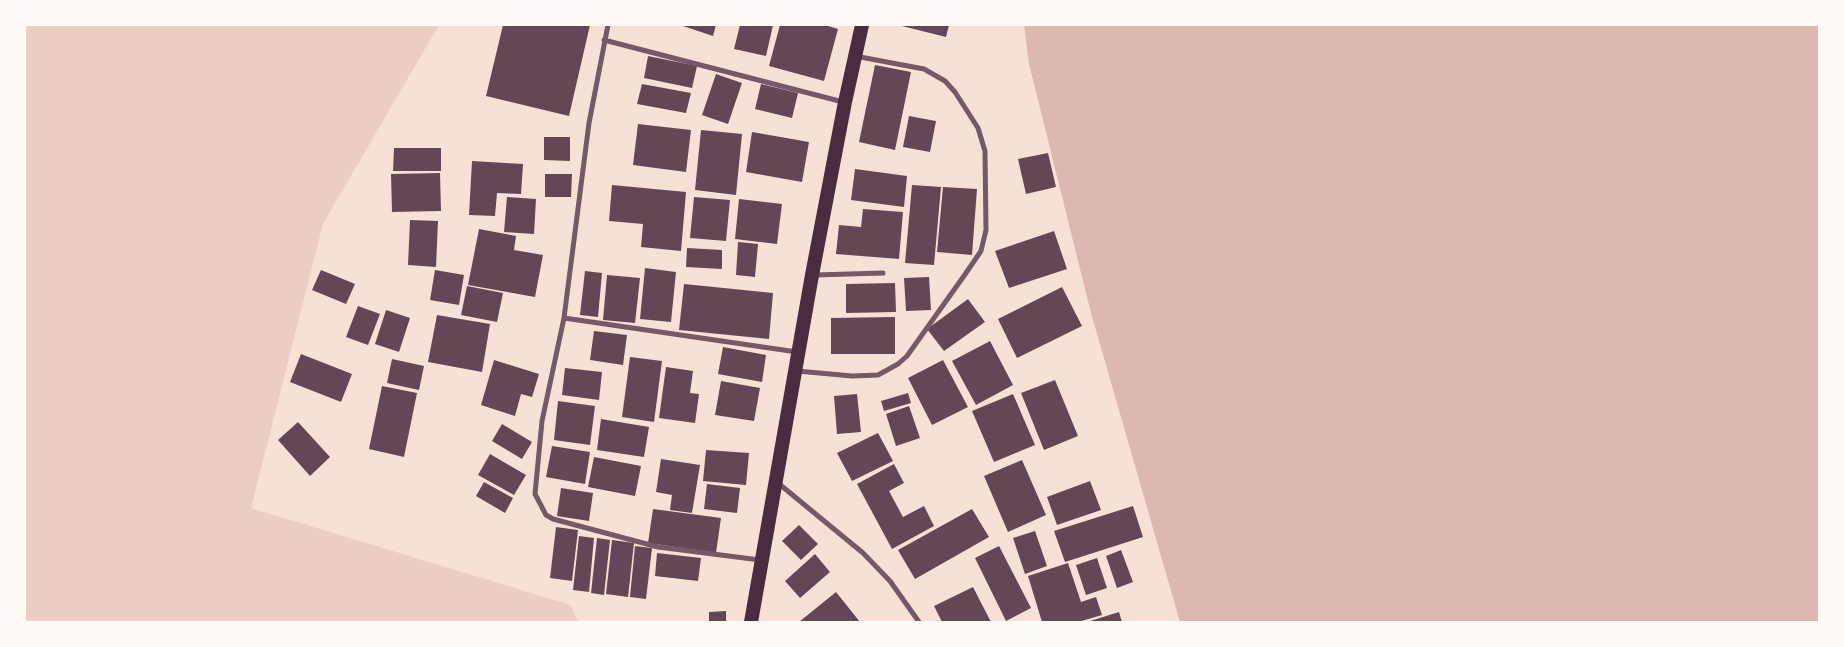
<!DOCTYPE html>
<style>
body{margin:0}
#map{position:relative;width:1844px;height:647px;overflow:hidden;background:#f7e1d7;font-family:Overpass,sans-serif}
canvas{display:block}
.frame{position:absolute;inset:0;border:26px solid #fffaf5;pointer-events:none}
</style>
<div id="map">
<canvas width="1844" height="647"></canvas>
<div class="frame"></div>
</div>
<script>
const ctx = document.querySelector('canvas').getContext('2d');
ctx.lineJoin = 'round';
function paint(path, color) {
  ctx.fillStyle = color;
  ctx.fill(path, 'evenodd');
}
function poly(rows) {
  const path = new Path2D();
  for (const r of rows) {
    path.moveTo(r[0], r[1]);
    for (let i = 2; i < r.length; i += 2) path.lineTo(r[i], r[i + 1]);
  }
  return path;
}
function trace(path, color, width, dash) {
  ctx.strokeStyle = color;
  ctx.lineWidth = width;
  ctx.lineCap = dash ? 'butt' : 'round';
  ctx.setLineDash(dash || []);
  ctx.stroke(path);
}
const green = poly([
 [25,25,439,25,323,224,251,508,571,605,578,622,25,622]
]);
const water = poly([
 [1024,25,1819,25,1819,622,1180,622,1091,313,1029,64]
]);
const building = poly([
 [503,25,590,25,569,116,486,96],
 [680,25,716,25,713,36],
 [740,25,773,25,766,56,734,49],
 [780,25,825,25,838,29,824,81,769,66],
 [898,25,949,25,946,37],
 [648,56,697,66,692,88,644,78],
 [875,65,911,72,895,150,859,142],
 [716,74,742,83,728,124,702,115],
 [642,84,691,93,686,113,637,104],
 [761,84,798,93,792,118,755,109],
 [909,116,936,121,930,152,903,147],
 [638,124,691,130,686,172,633,165],
 [701,130,742,134,736,195,695,190],
 [752,132,809,142,802,182,746,172],
 [544,137,570,137,570,161,544,160],
 [394,148,441,148,441,171,393,171],
 [1048,153,1056,187,1026,194,1018,159],
 [472,161,523,164,521,194,497,193,495,216,469,215],
 [855,169,907,176,904,207,851,200],
 [440,173,441,211,392,212,391,174],
 [545,174,572,174,571,197,545,197],
 [612,185,686,192,681,251,641,247,643,224,609,221],
 [912,185,941,187,934,265,905,263],
 [943,187,977,189,972,255,937,252],
 [507,197,536,199,534,234,504,232],
 [694,197,730,200,726,241,690,238],
 [739,199,782,204,777,244,735,239],
 [863,209,903,212,899,259,836,254,839,225,861,227],
 [410,220,438,221,436,267,408,265],
 [479,229,516,236,514,250,543,255,535,297,468,285],
 [1054,231,1067,269,1009,288,995,251],
 [738,242,758,244,755,277,736,275],
 [687,248,722,250,722,269,686,267],
 [645,268,676,272,671,322,640,319],
 [321,270,355,284,346,304,312,290],
 [435,270,464,275,459,305,430,300],
 [585,271,602,273,598,317,580,315],
 [607,275,640,278,635,323,603,320],
 [929,277,931,310,906,311,904,278],
 [895,283,896,312,846,313,846,284],
 [684,284,773,293,769,339,679,330],
 [467,286,503,293,497,322,461,315],
 [1062,287,1082,326,1017,358,998,319],
 [968,299,985,322,944,351,927,329],
 [358,306,380,314,368,345,346,337],
 [386,310,410,318,399,352,375,344],
 [437,315,490,324,482,372,428,362],
 [895,317,895,354,831,354,831,318],
 [594,331,627,335,623,365,590,360],
 [990,341,1013,385,976,405,952,361],
 [723,347,766,355,762,382,718,374],
 [301,354,352,374,341,402,290,382],
 [630,357,662,361,654,422,622,417],
 [392,359,424,366,419,390,387,383],
 [494,360,539,374,532,397,521,394,515,416,481,405],
 [943,360,968,407,932,425,908,378],
 [666,367,693,371,690,393,699,394,695,423,659,418],
 [565,368,602,372,599,400,562,395],
 [1055,380,1078,436,1044,450,1021,393],
 [721,381,760,388,754,421,715,415],
 [382,386,417,393,404,457,369,449],
 [908,393,911,403,884,411,881,401],
 [857,394,861,432,837,434,834,396],
 [1013,394,1035,445,994,462,972,411],
 [558,401,595,406,590,445,554,440],
 [909,406,920,438,896,446,886,414],
 [601,419,649,427,644,457,597,450],
 [298,422,330,457,310,476,278,440],
 [502,424,532,442,522,459,492,441],
 [878,433,893,461,852,481,837,453],
 [552,446,590,452,585,484,546,477],
 [706,450,749,453,746,485,703,481],
 [490,454,526,475,514,495,478,475],
 [594,457,641,466,635,496,588,487],
 [661,459,700,465,692,513,670,510,672,495,656,492],
 [1022,460,1046,515,1008,532,984,476],
 [894,464,904,483,889,491,903,517,924,506,934,526,892,549,857,484],
 [1090,481,1101,510,1057,525,1047,497],
 [484,482,513,498,505,513,476,496],
 [707,484,740,488,737,513,704,509],
 [561,488,593,493,589,521,557,516],
 [1133,506,1143,537,1065,562,1054,531],
 [653,509,721,518,716,553,648,543],
 [972,509,989,537,915,579,898,550],
 [799,525,818,544,801,560,782,541],
 [556,527,578,530,572,581,550,578],
 [1035,531,1047,566,1025,574,1013,538],
 [579,536,594,538,589,592,573,590],
 [597,538,610,540,604,595,591,593],
 [612,540,634,543,628,597,606,594],
 [635,546,652,548,646,599,630,597],
 [999,546,1031,608,1006,621,975,558],
 [1121,550,1133,582,1117,588,1106,556],
 [657,553,701,558,698,581,655,576],
 [815,554,830,572,800,598,785,581],
 [1097,558,1107,588,1086,595,1076,565],
 [1068,563,1081,602,1096,597,1102,615,1078,622,1042,622,1028,576],
 [973,587,991,622,942,622,934,606],
 [836,592,860,622,799,622],
 [726,611,726,622,709,622,709,612],
 [1119,612,1122,622,1087,622]
]);
const minor = poly([
 [608,25,589,123,564,318,542,421,535,494,546,515,553,519,658,547,760,560],
 [604,40,843,102],
 [815,275,883,273],
 [564,318,797,352],
 [797,371,852,376,878,375,898,364,907,356,966,273,981,251,986,230,985,151,978,128,955,92,945,81,924,69,855,56],
 [778,483,863,553,890,581,919,622]
]);
const trunk = poly([
 [751,622,812,275,845,102,862,25]
]);
paint(green, '#ebcfc5');
paint(water, '#dcb8b0');
paint(building, '#644757');
trace(minor, '#755966', 5);
trace(trunk, '#4a2c40', 14);
</script>
